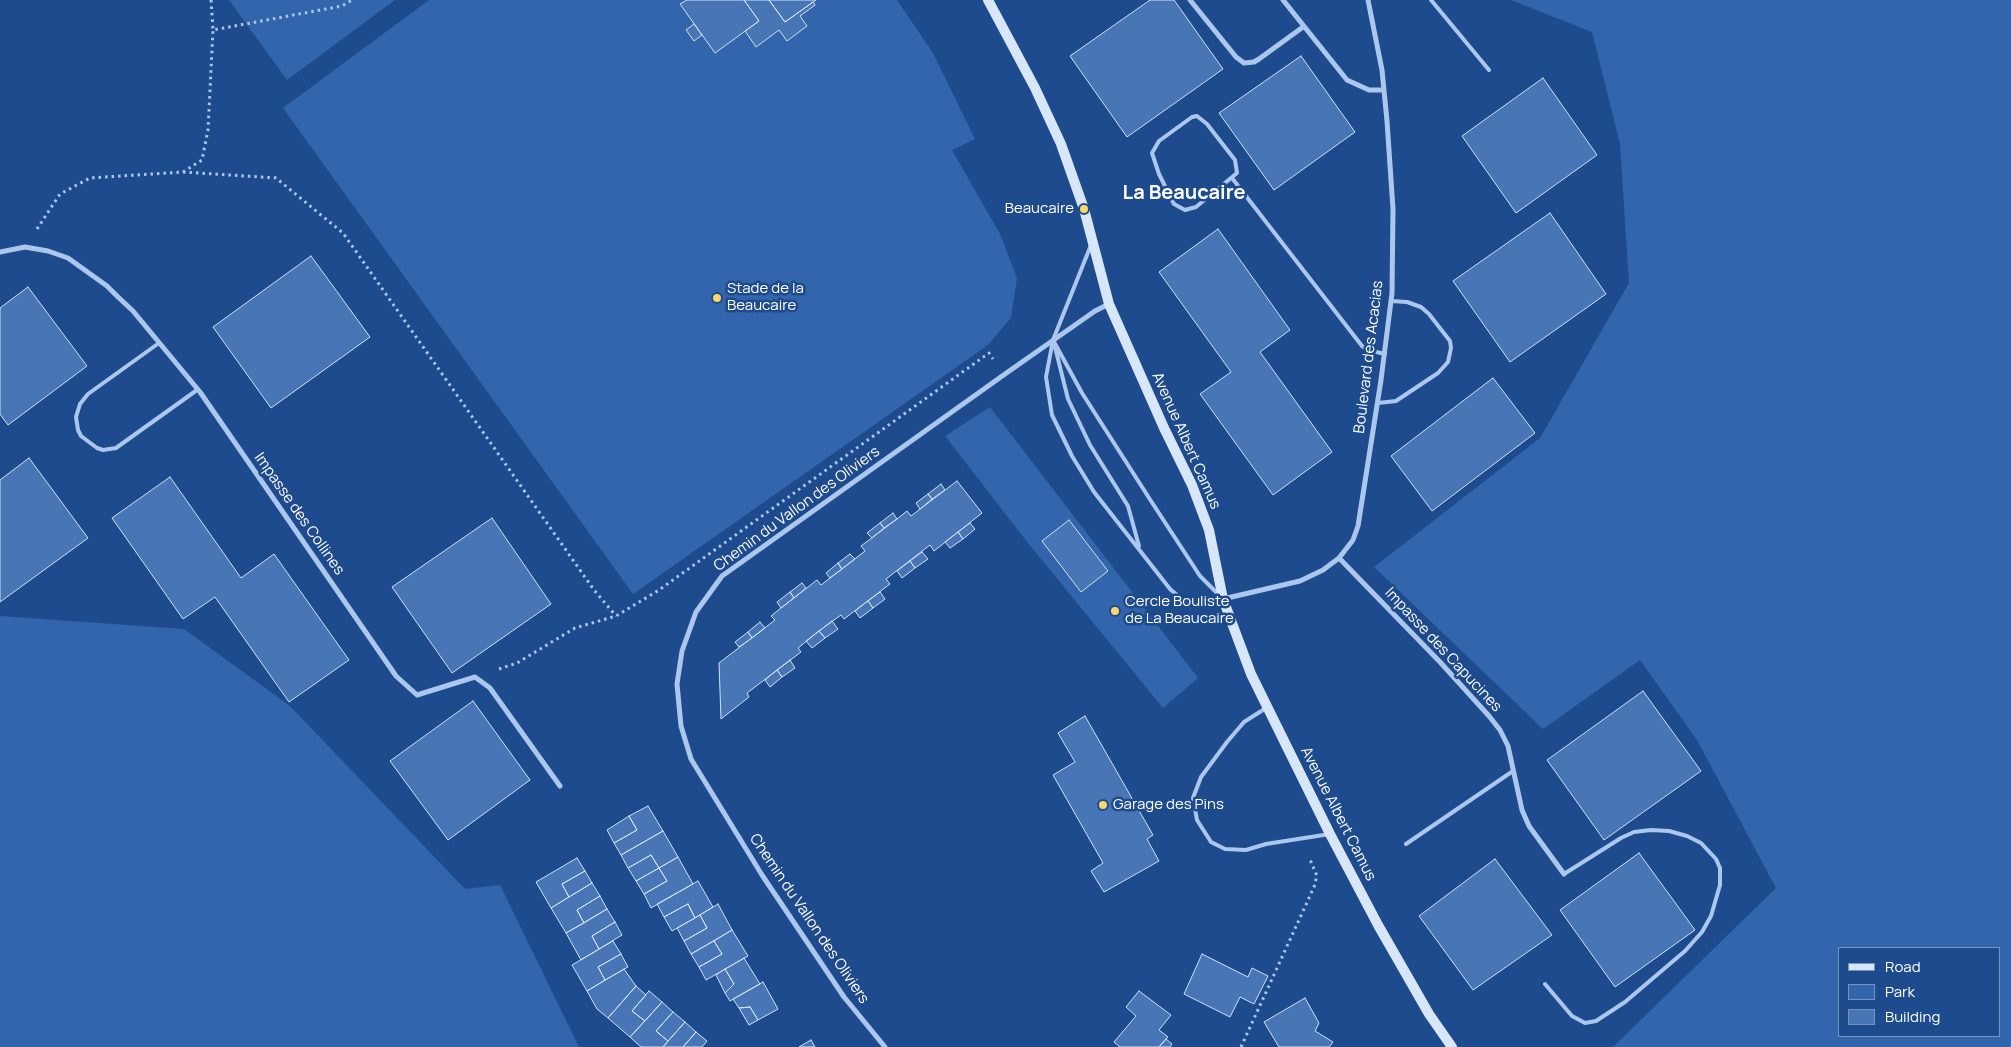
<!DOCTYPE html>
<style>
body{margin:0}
#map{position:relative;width:2011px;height:1047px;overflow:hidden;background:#1e4b8e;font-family:Manrope,sans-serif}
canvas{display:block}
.legend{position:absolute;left:1838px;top:947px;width:162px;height:90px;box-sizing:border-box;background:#1e4b8e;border:1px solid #7893bb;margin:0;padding:6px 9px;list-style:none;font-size:15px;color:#fff}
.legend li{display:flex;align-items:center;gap:10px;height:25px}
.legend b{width:25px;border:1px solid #7893bb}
</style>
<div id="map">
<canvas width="2011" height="1047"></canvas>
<ul class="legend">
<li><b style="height:6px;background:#d8e6f9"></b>Road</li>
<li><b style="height:14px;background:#3265ab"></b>Park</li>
<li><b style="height:14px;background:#4775b5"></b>Building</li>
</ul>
</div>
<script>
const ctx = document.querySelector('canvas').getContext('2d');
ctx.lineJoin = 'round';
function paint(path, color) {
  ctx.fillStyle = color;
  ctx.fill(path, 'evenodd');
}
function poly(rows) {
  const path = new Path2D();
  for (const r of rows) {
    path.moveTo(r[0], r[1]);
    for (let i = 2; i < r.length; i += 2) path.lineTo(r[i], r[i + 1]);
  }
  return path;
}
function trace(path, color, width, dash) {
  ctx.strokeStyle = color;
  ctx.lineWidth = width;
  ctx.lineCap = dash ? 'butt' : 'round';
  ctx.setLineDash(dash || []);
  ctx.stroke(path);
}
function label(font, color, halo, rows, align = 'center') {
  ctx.font = font + ' Manrope,sans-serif';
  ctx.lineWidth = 5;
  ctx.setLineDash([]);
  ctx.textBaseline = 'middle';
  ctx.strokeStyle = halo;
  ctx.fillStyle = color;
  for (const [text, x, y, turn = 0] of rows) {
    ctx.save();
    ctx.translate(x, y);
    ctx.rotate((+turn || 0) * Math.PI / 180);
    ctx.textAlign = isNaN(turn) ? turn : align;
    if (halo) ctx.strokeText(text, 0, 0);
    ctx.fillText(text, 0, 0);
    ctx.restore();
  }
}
const green = poly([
 [229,0,395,0,287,80],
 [429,0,897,0,933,53,975,139,952,150,1000,234,1017,278,1011,318,988,345,633,594,283,108],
 [1511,0,2011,0,2011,1047,1613,1047,1776,888,1697,740,1640,660,1543,729,1374,567,1540,438,1629,283,1620,144,1592,32],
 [1840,948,2000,948,2000,1036,1840,1036],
 [990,407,1198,678,1163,708,1028,543,945,436],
 [0,616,184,629,290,706,465,889,500,885,579,1047,0,1047]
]);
const building = poly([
 [687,0,744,0,759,21,715,53,680,4,687,0],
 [744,0,769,0,785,22,813,2,815,5,800,16,807,26,787,41,779,30,756,47,745,31,759,21,744,0],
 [769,0,816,0,785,22,769,0],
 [1150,0,1174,0,1223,69,1127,137,1070,56,1150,0],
 [694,24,702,35,694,41,686,30,694,24],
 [1301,56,1355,132,1274,190,1219,113,1301,56],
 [1543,78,1597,155,1516,213,1462,136,1543,78],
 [1550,213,1606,294,1510,362,1453,281,1550,213],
 [1218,229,1290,330,1260,352,1332,452,1273,495,1200,394,1231,372,1159,272,1218,229],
 [311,256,370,337,271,408,213,327,311,256],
 [28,287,87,366,8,425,0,414,0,308,28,287],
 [1493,378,1535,433,1432,511,1391,456,1493,378],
 [29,458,88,538,0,602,0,480,29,458],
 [170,477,241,578,274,554,349,660,289,702,215,597,183,619,112,518,170,477],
 [957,481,982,513,934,551,930,545,886,579,890,584,844,619,841,615,819,631,798,648,801,652,747,693,749,697,721,719,719,663,775,620,771,616,781,608,817,580,821,585,865,551,861,546,897,519,907,511,911,516,957,481],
 [941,484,945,490,932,499,928,494,941,484],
 [928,494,932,499,920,509,916,503,928,494],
 [893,513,897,519,884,528,880,523,893,513],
 [492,518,551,604,452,673,392,587,492,518],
 [1069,520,1108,571,1081,592,1042,541,1069,520],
 [880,523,884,528,872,538,867,533,880,523],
 [970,523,975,529,963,539,958,532,970,523],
 [958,532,963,539,950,548,945,542,958,532],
 [922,552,928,559,915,568,910,561,922,552],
 [850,554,855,559,842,569,838,563,850,554],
 [910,561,915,568,902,578,897,571,910,561],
 [838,563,842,569,830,578,826,573,838,563],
 [802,583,806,588,794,598,790,592,802,583],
 [790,592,794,598,781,608,777,602,790,592],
 [880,592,885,599,873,608,868,601,880,592],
 [868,601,873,608,860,618,855,611,868,601],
 [832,621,838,629,825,638,819,631,832,621],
 [760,622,765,628,752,638,748,632,760,622],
 [819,631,825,638,812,648,806,641,819,631],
 [748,632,752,638,739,647,735,642,748,632],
 [790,660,795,668,782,677,777,670,790,660],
 [777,670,782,677,770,687,765,680,777,670],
 [1643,691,1701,771,1604,840,1547,760,1643,691],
 [473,701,530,780,448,840,390,761,473,701],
 [1085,716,1153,835,1147,839,1159,861,1104,892,1091,871,1103,863,1053,775,1075,762,1058,733,1085,716],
 [648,806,663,831,621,855,614,843,637,830,629,816,648,806],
 [629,816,637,830,614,843,607,830,629,816],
 [663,831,678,857,659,868,651,855,628,868,621,855,663,831],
 [1639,853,1695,930,1615,987,1560,910,1639,853],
 [651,855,659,868,636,881,628,868,651,855],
 [678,857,693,884,651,908,644,894,667,881,659,868,678,857],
 [577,858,585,871,562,884,569,897,551,908,536,882,577,858],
 [1495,859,1552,935,1473,990,1419,916,1495,859],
 [659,868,667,881,644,894,636,881,659,868],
 [585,871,592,883,569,897,562,884,585,871],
 [698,881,713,907,695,918,688,904,664,917,657,904,698,881],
 [592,883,600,896,577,910,584,923,566,933,551,908,592,883],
 [600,896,607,909,584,923,577,910,600,896],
 [688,904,695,918,672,931,664,917,688,904],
 [718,904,732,930,691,954,684,941,707,928,700,915,718,904],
 [607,909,615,922,592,936,599,949,581,960,566,933,607,909],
 [700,915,707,928,684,941,677,928,700,915],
 [615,922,622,935,599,949,592,936,615,922],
 [732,930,748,956,706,980,699,967,722,954,714,941,732,930],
 [613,941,621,954,598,967,605,980,587,991,572,965,613,941],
 [714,941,722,954,699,967,691,954,714,941],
 [621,954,628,967,605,980,598,967,621,954],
 [1202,954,1248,977,1252,968,1268,976,1254,1004,1240,997,1230,1017,1184,994,1202,954],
 [744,958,760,984,730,1001,725,993,734,984,725,969,744,958],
 [624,969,636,986,608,1018,597,1009,587,991,624,969],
 [725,969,734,984,725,993,716,975,725,969],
 [763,982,778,1009,758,1020,750,1007,739,1008,733,999,763,982],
 [636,986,646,995,632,1011,645,1021,630,1037,608,1018,636,986],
 [649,991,662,1002,645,1021,632,1011,649,991],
 [1139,991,1171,1015,1159,1030,1168,1037,1159,1047,1120,1047,1114,1042,1136,1016,1126,1007,1139,991],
 [1305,998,1319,1023,1315,1031,1333,1042,1329,1047,1279,1047,1264,1022,1305,998],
 [662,1002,673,1012,656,1031,668,1041,663,1047,641,1047,630,1037,662,1002],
 [750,1007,758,1020,749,1025,739,1008,750,1007],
 [673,1012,685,1022,668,1041,656,1031,673,1012],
 [685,1022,696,1032,683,1047,663,1047,685,1022],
 [696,1032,707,1041,702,1047,683,1047,696,1032],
 [1166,1039,1172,1044,1170,1047,1159,1047,1166,1039],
 [811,1040,815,1047,799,1047,811,1040]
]);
const path = poly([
 [211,0,213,30,342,6,352,0],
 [183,172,276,178,343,233,594,590,616,616],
 [37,229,60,194,90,178,183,172,202,160,208,130,213,30],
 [499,669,517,663,575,628,616,616,659,590,989,353,993,359],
 [1241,1047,1314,887,1317,876,1309,857]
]);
const lane = poly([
 [1431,0,1489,70],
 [1197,116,1207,124,1235,160,1237,173,1196,207,1185,210,1174,204,1159,174,1152,153,1159,141,1192,117,1197,116],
 [1232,178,1362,346,1368,350,1385,354],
 [1091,245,1053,340,1046,377,1052,415,1072,456,1094,492,1170,589,1184,601,1204,604,1221,599],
 [1053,340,1082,393,1151,501,1200,576,1219,595],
 [159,343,88,394,80,404,76,417,78,430,81,436,97,448,103,450,116,448,197,390],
 [1055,347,1068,399,1090,445,1128,506,1139,546],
 [1378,403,1396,401,1438,373,1448,362,1451,348,1450,341,1429,314,1421,307,1407,302,1391,301],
 [1266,708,1244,722,1227,742,1201,777,1193,798,1197,820,1211,842,1225,849,1246,850,1266,844,1330,834],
 [1406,844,1513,771],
 [1545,984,1572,1016,1585,1023,1596,1021,1625,1002,1685,951,1702,932,1711,916,1720,885,1720,868,1716,859,1701,843,1687,836,1669,831,1651,830,1634,832,1621,838,1564,874]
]);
const street = poly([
 [1190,0,1236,57,1244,63,1254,62,1259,59,1303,27],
 [1283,0,1347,80,1369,90,1383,90],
 [0,252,25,247,48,251,68,258,107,286,118,297,133,311,200,392,396,676,417,695,475,677,490,688,560,786],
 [1339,558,1440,662,1489,716,1500,730,1508,746,1522,810,1529,826,1564,874],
 [1223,599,1300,581,1323,570,1339,558,1353,540,1358,526,1381,380,1392,293,1393,209,1387,121,1382,70,1368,0],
 [885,1047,844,997,762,875,691,759,681,726,677,684,682,651,696,612,722,576,1005,374,1095,311,1109,304]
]);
const secondary = poly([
 [988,0,1035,88,1061,144,1084,209,1109,304,1164,428,1192,485,1209,530,1223,599,1251,674,1330,834,1378,925,1429,1014,1452,1047]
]);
const markers = [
 [1084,209,5,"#fbd66b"],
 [717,298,5,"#fbd66b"],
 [1115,611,5,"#fbd66b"],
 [1103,805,5,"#fbd66b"]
];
const poiNames = [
 ["Beaucaire",1074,209,"right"],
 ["Stade de la",727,289],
 ["Beaucaire",727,306],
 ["Cercle Bouliste",1125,602],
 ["de La Beaucaire",1125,619],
 ["Garage des Pins",1113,805]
];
const streetNames = [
 ["Boulevard des Acacias",1369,357,-83],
 ["Avenue Albert Camus",1186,441,66],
 ["Chemin du Vallon des Oliviers",797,509,-36],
 ["Impasse des Collines",299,514,55],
 ["Impasse des Capucines",1443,650,47],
 ["Avenue Albert Camus",1338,814,63],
 ["Chemin du Vallon des Oliviers",809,919,56]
];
const districtNames = [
 ["La Beaucaire",1184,193]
];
paint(green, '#3265ab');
paint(building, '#4775b5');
trace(building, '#d2e2f9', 1);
trace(path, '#acc7ed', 3, [2.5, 4]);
trace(lane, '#acc7ed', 4);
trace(street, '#acc7ed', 5);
trace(secondary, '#d8e6f9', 10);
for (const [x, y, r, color] of markers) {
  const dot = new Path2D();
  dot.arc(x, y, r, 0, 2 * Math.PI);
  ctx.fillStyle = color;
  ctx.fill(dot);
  trace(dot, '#1e4b8e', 2);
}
label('15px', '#fff', '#1e4b8e', poiNames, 'left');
label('15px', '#fff', '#1e4b8e', streetNames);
label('bold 20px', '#fff', '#1e4b8e', districtNames);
</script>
